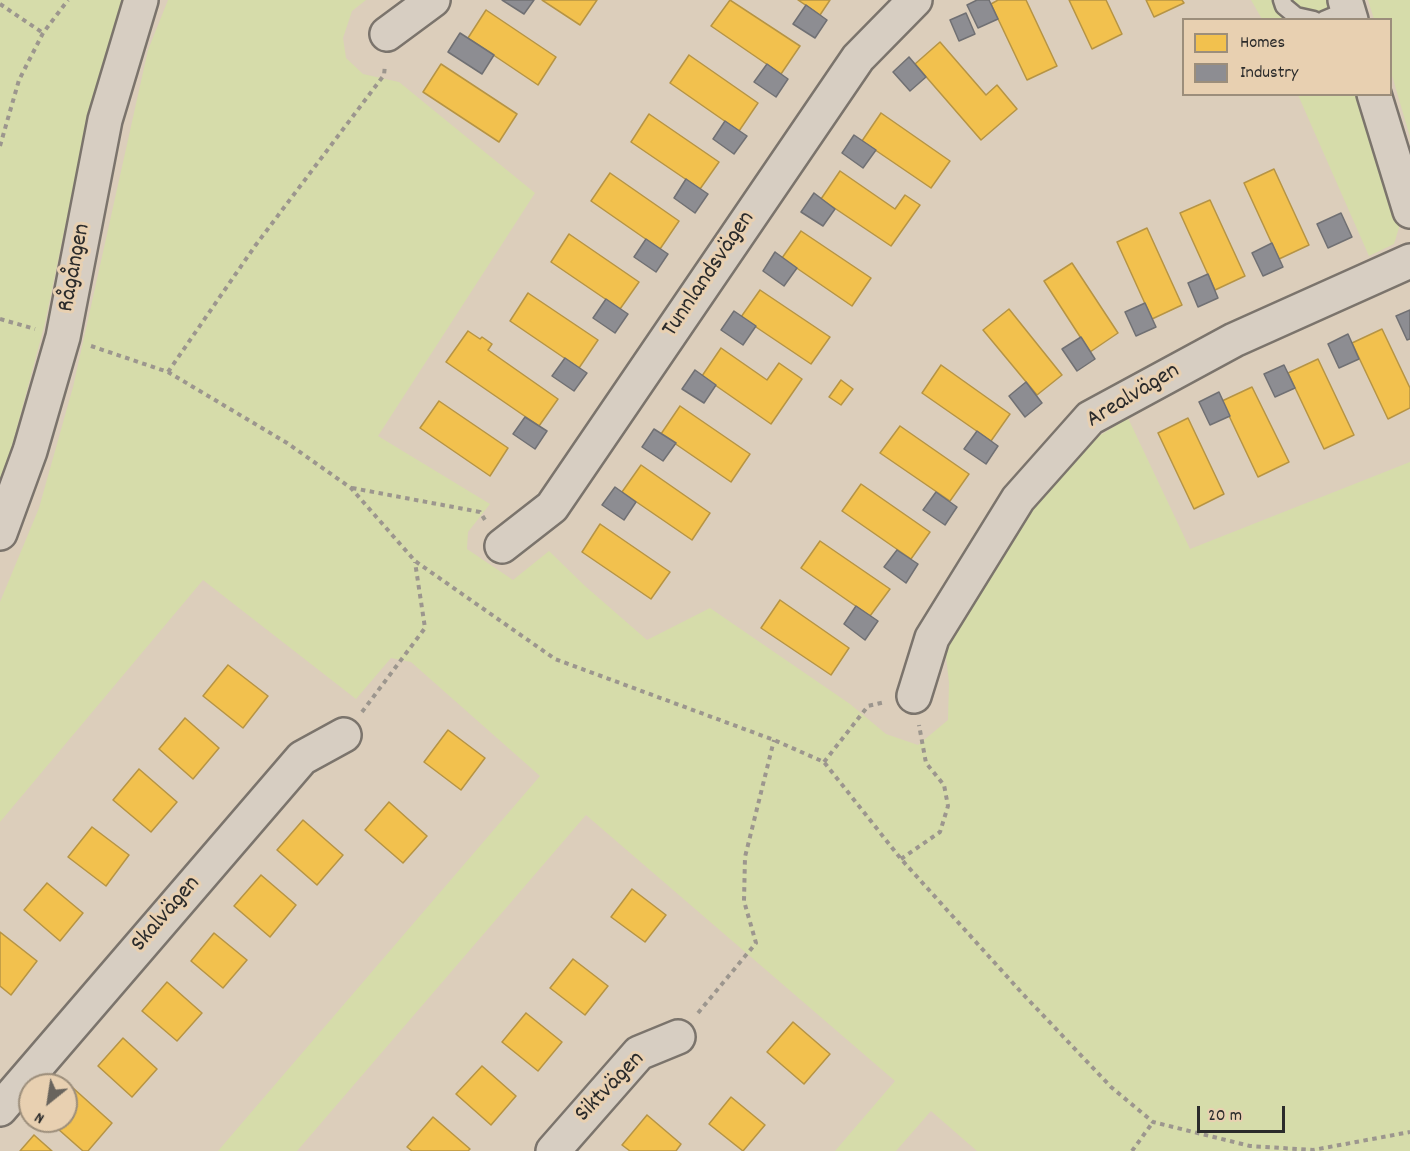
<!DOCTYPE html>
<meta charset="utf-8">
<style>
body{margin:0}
#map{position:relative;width:1410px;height:1151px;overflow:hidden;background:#dccebb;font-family:Dekko,sans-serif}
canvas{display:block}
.legend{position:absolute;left:1182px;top:18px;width:210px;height:78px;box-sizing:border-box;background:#e8d0b1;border:2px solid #9c8e7b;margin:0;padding:8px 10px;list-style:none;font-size:18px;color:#2b2b2b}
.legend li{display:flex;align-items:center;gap:12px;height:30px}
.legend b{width:30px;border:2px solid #9c8e7b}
.north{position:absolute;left:18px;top:1073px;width:60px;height:60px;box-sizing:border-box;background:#e8d0b1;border:2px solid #9c8e7b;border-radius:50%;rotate:210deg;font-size:16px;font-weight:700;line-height:24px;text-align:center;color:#2b2b2b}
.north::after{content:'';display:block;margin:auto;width:21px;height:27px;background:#69645d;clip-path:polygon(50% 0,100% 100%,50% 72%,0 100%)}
.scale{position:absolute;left:1197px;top:1106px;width:88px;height:27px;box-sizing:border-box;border:3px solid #2b2b2b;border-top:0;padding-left:8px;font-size:18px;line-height:21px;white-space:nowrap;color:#2b2b2b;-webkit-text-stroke:4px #e8d0b1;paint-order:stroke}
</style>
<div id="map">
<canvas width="1410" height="1151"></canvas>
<ul class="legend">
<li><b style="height:16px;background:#f2c14e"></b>Homes</li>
<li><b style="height:16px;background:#8d8d92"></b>Industry</li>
</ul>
<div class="north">N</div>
<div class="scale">20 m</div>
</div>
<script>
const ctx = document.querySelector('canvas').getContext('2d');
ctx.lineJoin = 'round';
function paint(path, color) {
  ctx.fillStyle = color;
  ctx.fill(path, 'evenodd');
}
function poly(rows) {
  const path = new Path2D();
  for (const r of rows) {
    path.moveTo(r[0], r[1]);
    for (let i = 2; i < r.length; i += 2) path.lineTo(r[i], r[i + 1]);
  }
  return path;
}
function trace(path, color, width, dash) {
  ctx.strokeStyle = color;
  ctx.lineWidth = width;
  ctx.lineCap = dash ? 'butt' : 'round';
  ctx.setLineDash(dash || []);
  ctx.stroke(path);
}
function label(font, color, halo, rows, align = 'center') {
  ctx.font = font + ' Dekko,sans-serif';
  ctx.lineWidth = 6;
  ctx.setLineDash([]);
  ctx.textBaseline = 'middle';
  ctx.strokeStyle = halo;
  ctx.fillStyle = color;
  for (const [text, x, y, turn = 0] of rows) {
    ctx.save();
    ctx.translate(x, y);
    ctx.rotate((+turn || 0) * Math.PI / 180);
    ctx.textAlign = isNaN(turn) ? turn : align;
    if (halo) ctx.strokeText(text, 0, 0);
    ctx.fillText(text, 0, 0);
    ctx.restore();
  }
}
const green = poly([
 [0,0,121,0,122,9,88,117,45,323,0,491],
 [168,0,366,0,352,11,343,38,346,58,363,74,399,82,535,193,378,436,490,504,468,532,467,549,513,580,549,551,585,586,647,640,710,608,850,704,886,734,918,745,948,720,949,683,945,647,1032,507,1091,441,1128,418,1190,549,1410,462,1410,1151,977,1151,931,1111,896,1151,835,1151,895,1081,586,815,297,1151,218,1151,540,776,411,662,391,658,356,699,203,580,0,822,0,602,39,508,73,387,148,50],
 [1251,0,1329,0,1335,19,1262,19],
 [1368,0,1410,0,1410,137,1391,72,1390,20,1374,19],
 [1298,95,1359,95,1401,221,1394,244,1369,256]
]);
const homes = poly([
 [542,0,597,0,580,25,542,0],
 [730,0,800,46,781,74,711,26,730,0],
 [798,0,830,0,820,15,798,0],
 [998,0,1026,0,1057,66,1027,80,991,4,998,0],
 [1069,0,1106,0,1122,34,1092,49,1069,0],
 [1146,0,1182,0,1184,3,1154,17,1146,0],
 [486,10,556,57,538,85,468,38,486,10],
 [940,42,986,95,997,85,1017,109,981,140,915,64,940,42],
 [689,55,758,103,739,131,670,83,689,55],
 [441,64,517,114,499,142,423,92,441,64],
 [881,113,950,161,931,188,862,141,881,113],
 [649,114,719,162,700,189,631,142,649,114],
 [1274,169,1309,245,1279,259,1244,183,1274,169],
 [840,171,895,209,905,195,920,205,891,246,821,199,840,171],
 [610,173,679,221,660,249,591,201,610,173],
 [1210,200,1245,276,1215,290,1180,213,1210,200],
 [1147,228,1182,305,1152,319,1117,242,1147,228],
 [801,231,871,278,852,306,782,258,801,231],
 [569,234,639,282,620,309,551,262,569,234],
 [1072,263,1118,333,1090,352,1044,281,1072,263],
 [760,290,830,337,811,364,741,317,760,290],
 [528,293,598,340,579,368,510,321,528,293],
 [1009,309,1062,375,1037,395,983,330,1009,309],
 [1382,329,1410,388,1410,408,1388,419,1352,343,1382,329],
 [468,331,480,339,482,337,492,344,488,350,558,399,539,426,446,362,468,331],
 [721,348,767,380,779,363,802,379,771,424,702,376,721,348],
 [1318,359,1354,435,1324,449,1288,373,1318,359],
 [941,365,1010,414,991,441,922,393,941,365],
 [841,380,853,389,841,405,829,397,841,380],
 [1252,387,1289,462,1258,477,1222,401,1252,387],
 [439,401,508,448,490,476,420,428,439,401],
 [680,406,750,454,731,482,661,434,680,406],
 [1188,418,1224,494,1194,509,1158,433,1188,418],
 [900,426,969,474,950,501,880,453,900,426],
 [641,465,710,513,692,540,622,492,641,465],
 [861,484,930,532,911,559,842,511,861,484],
 [600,524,670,572,651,599,582,552,600,524],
 [820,541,890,589,870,616,801,568,820,541],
 [780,600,849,648,831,675,761,628,780,600],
 [228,665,268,696,243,728,203,696,228,665],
 [185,718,219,748,193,779,159,749,185,718],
 [448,730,485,758,461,790,424,762,448,730],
 [139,769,177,802,151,832,113,800,139,769],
 [389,802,427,836,403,863,365,830,389,802],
 [303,820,343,855,317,885,277,850,303,820],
 [92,827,129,855,106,886,68,857,92,827],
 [261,875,296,905,270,937,234,906,261,875],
 [47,883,83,913,60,941,24,910,47,883],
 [632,889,666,915,645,942,611,917,632,889],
 [0,932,37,961,11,995,0,986,0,932],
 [214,933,247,960,223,988,191,961,214,933],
 [573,959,608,986,585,1015,550,988,573,959],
 [167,982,202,1013,177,1041,142,1011,167,982],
 [526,1013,562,1042,538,1071,502,1042,526,1013],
 [793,1022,830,1054,804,1084,767,1052,793,1022],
 [123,1038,157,1069,132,1097,98,1066,123,1038],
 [482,1066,516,1096,491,1125,456,1094,482,1066],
 [73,1088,112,1123,88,1151,83,1151,49,1121,66,1121,66,1096,73,1088],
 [731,1097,765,1125,743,1151,709,1124,731,1097],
 [647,1115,681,1144,676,1151,630,1151,622,1145,647,1115],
 [433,1117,470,1149,468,1151,412,1151,407,1147,433,1117],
 [34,1135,52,1151,20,1151,34,1135]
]);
const industry = poly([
 [502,0,534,0,524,14,502,0],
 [977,0,989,0,998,19,978,28,967,5,977,0],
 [806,5,827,20,815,38,793,24,806,5],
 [966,13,975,34,959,41,950,20,966,13],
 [460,33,494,55,482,74,448,52,460,33],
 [909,57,926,77,910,91,893,72,909,57],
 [767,64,788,79,776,97,754,82,767,64],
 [725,121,747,136,734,154,713,139,725,121],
 [854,135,876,150,863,168,842,153,854,135],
 [686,179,708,194,695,213,674,198,686,179],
 [814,193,835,209,823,226,801,212,814,193],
 [1341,213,1352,237,1328,248,1317,224,1341,213],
 [646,239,668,254,656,272,634,257,646,239],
 [1272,243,1283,267,1263,276,1252,253,1272,243],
 [775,252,797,268,784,286,763,271,775,252],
 [1208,274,1218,298,1198,307,1188,283,1208,274],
 [606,299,628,314,615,333,593,318,606,299],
 [1145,303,1156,327,1136,336,1125,312,1145,303],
 [1410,310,1410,339,1407,340,1396,316,1410,310],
 [734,311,756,326,743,345,721,330,734,311],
 [1348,334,1359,359,1339,368,1328,344,1348,334],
 [1081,337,1095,359,1077,371,1062,349,1081,337],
 [565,358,587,373,574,391,552,376,565,358],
 [1284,365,1295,388,1275,397,1264,374,1284,365],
 [695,370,716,385,704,403,682,389,695,370],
 [1026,382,1042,403,1025,417,1009,396,1026,382],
 [1219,392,1230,416,1210,425,1199,402,1219,392],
 [525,417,547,431,535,449,513,434,525,417],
 [654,429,676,443,663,461,642,447,654,429],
 [977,431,998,446,986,464,964,449,977,431],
 [615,487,636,502,624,520,602,505,615,487],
 [936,492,957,507,945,525,923,510,936,492],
 [897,550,918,564,906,583,884,567,897,550],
 [856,606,878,621,865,640,844,624,856,606]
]);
const path = poly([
 [0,4,43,33],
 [0,146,19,80,43,33,68,0],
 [0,319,35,329],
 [91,346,168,372,287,443,351,488,415,561,555,659,774,740,824,762,901,859,1021,992,1111,1087,1153,1122,1250,1146,1313,1150,1410,1132],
 [168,372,255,246,384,75,385,65],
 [352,488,480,512,485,520],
 [362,712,425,628,415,562],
 [824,762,868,706,885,702],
 [901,859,940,832,948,806,944,785,926,763,919,725],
 [698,1013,756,943,744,901,745,857,774,740],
 [1132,1151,1153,1122]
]);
const service = poly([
 [1282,0,1284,6,1296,16,1314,20],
 [1324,20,1348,10]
]);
const minor = poly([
 [1345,0,1351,20],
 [387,34,433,0],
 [1374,94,1410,211],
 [0,533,30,451,63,337,105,120,141,0],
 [502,546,552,507,858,58,915,0],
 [914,696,932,638,1018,499,1090,418,1234,340,1410,261],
 [0,1109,302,758,344,735],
 [553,1151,639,1053,678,1037]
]);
const streetNames = [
 ["Rågången",76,268,-79],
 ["Tunnlandsvägen",710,275,-56],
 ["Arealvägen",1134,397,-31],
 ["Skalvägen",167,915,-49],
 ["Siktvägen",611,1088,-46]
];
paint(green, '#d6dcaa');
paint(homes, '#f2c14e');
trace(homes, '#b69444', 1.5);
paint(industry, '#8d8d92');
trace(industry, '#707073', 1.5);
trace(service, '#7b746c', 21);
trace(minor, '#7b746c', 38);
trace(path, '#9c968e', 4, [4.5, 4.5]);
trace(service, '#d7cec2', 16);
trace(minor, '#d7cec2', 33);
label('24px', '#2b2b2b', '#e8d0b1', streetNames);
</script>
